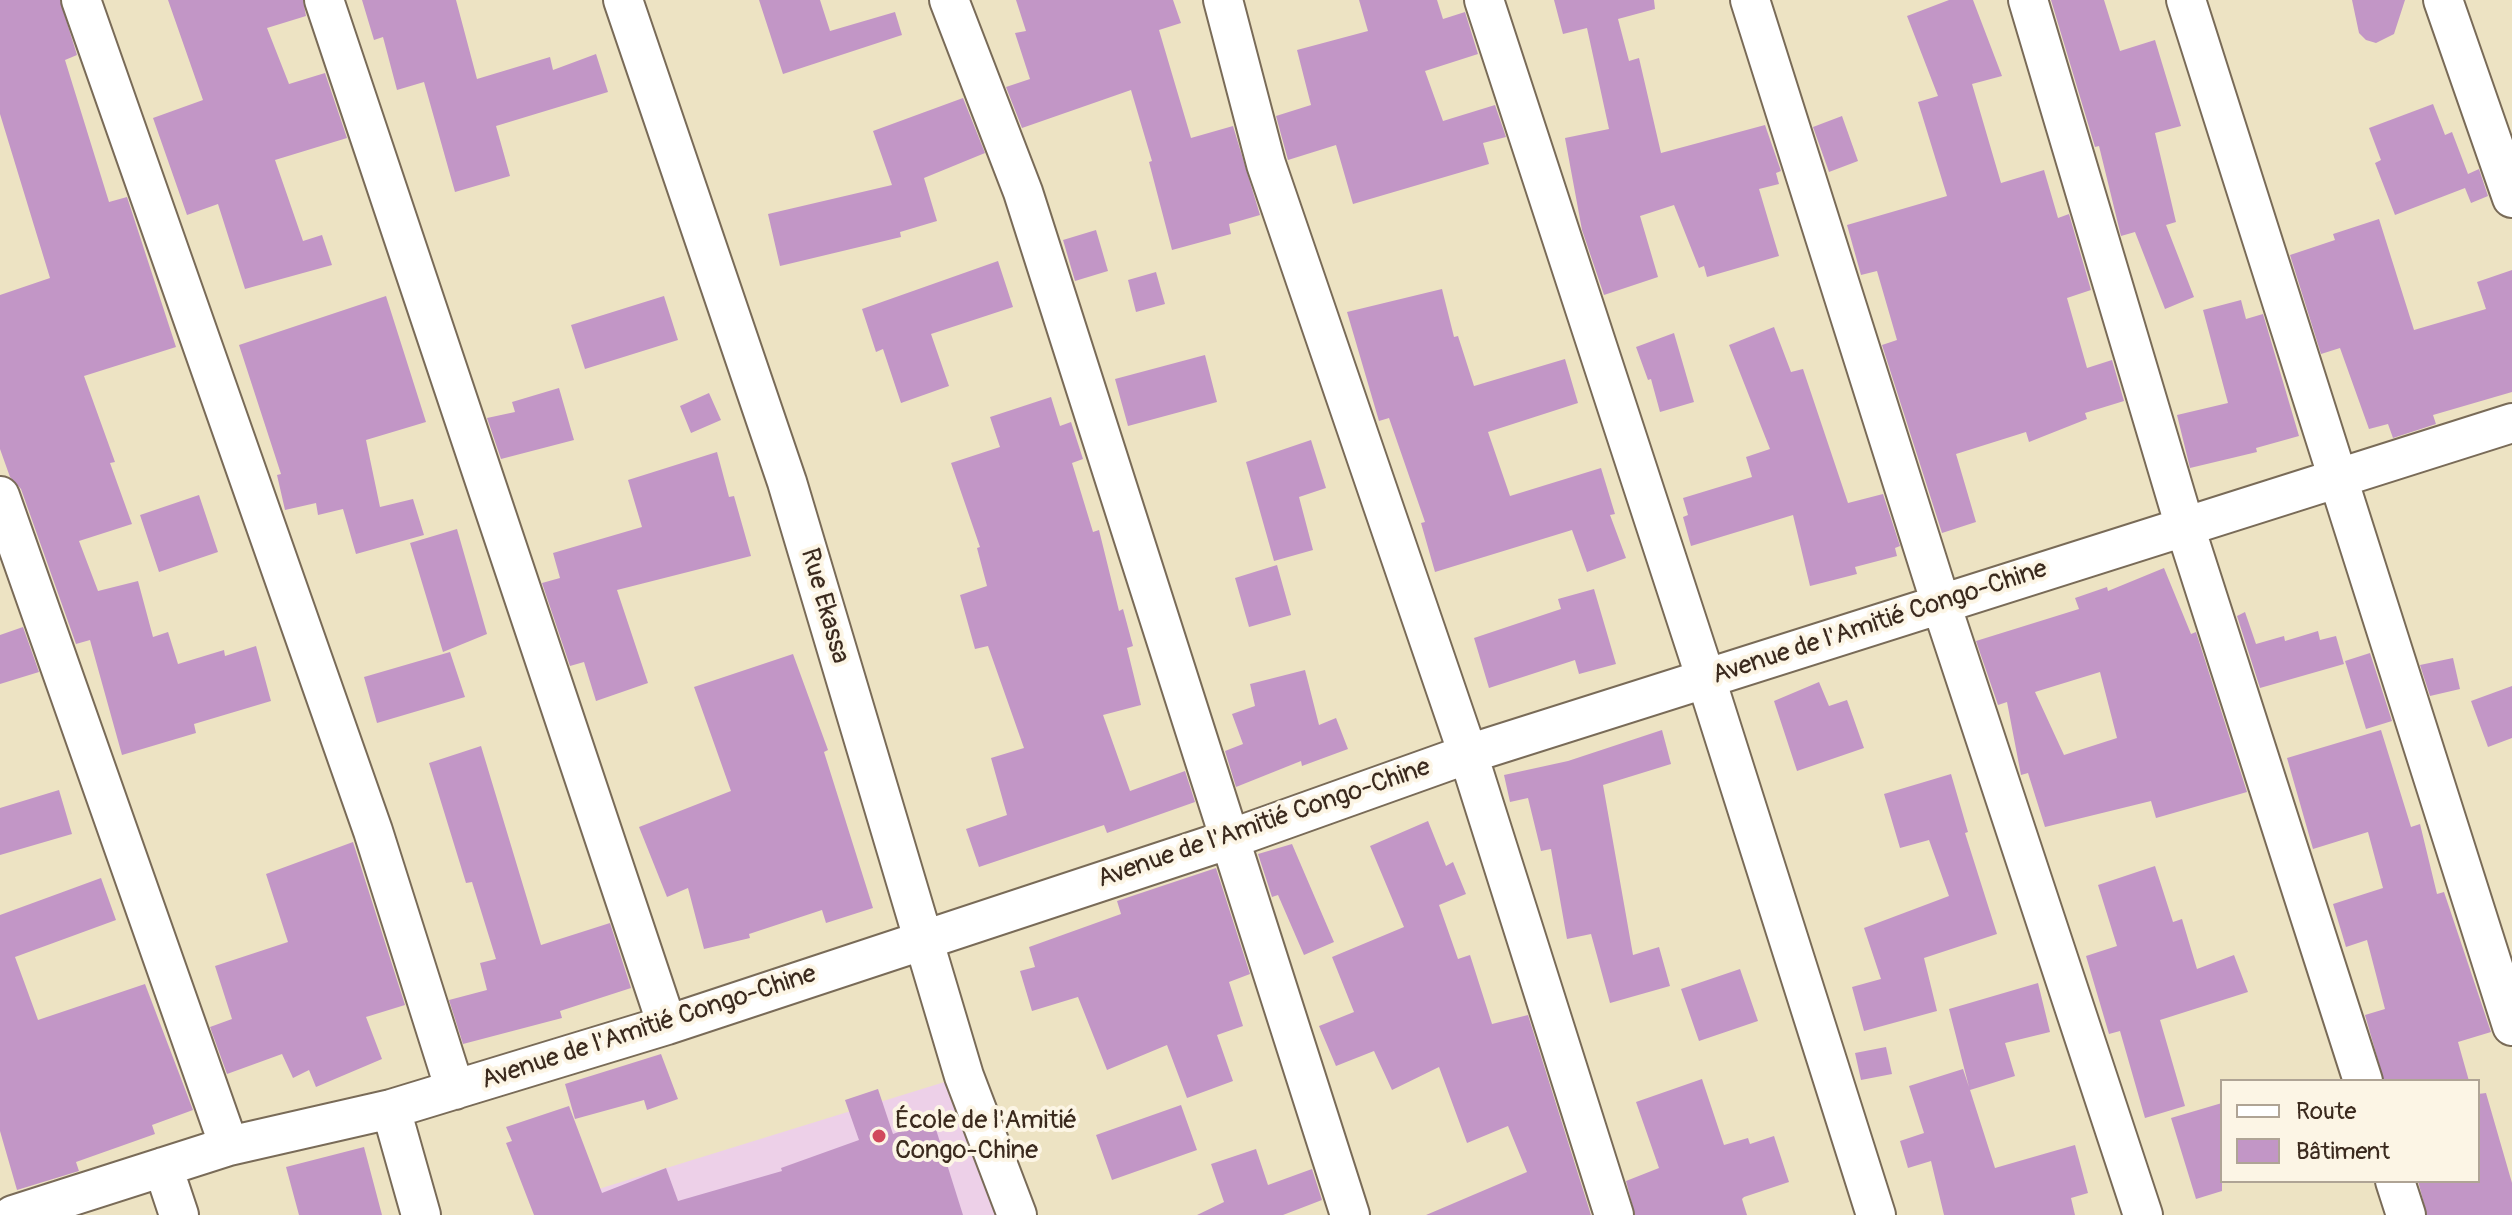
<!DOCTYPE html>
<meta charset="utf-8">
<style>
body{margin:0}
#map{position:relative;width:2512px;height:1215px;overflow:hidden;background:#ede3c3;font-family:Pangolin,sans-serif}
canvas{display:block}
.legend{position:absolute;left:2220px;top:1079px;width:260px;height:104px;box-sizing:border-box;background:#fcf5e5;border:2px solid #afa495;margin:0;padding:10px 14px;list-style:none;font-size:24px;color:#3b2a1e}
.legend li{display:flex;align-items:center;gap:16px;height:40px}
.legend b{width:40px;border:2px solid #afa495}
</style>
<div id="map">
<canvas width="2512" height="1215"></canvas>
<ul class="legend">
<li><b style="height:10px;background:#fff"></b>Route</li>
<li><b style="height:22px;background:#c296c6"></b>Bâtiment</li>
</ul>
</div>
<script>
const ctx = document.querySelector('canvas').getContext('2d');
ctx.lineJoin = 'round';
function paint(path, color) {
  ctx.fillStyle = color;
  ctx.fill(path, 'evenodd');
}
function poly(rows) {
  const path = new Path2D();
  for (const r of rows) {
    path.moveTo(r[0], r[1]);
    for (let i = 2; i < r.length; i += 2) path.lineTo(r[i], r[i + 1]);
  }
  return path;
}
function trace(path, color, width, dash) {
  ctx.strokeStyle = color;
  ctx.lineWidth = width;
  ctx.lineCap = dash ? 'butt' : 'round';
  ctx.setLineDash(dash || []);
  ctx.stroke(path);
}
function label(font, color, halo, rows, align = 'center') {
  ctx.font = font + ' Pangolin,sans-serif';
  ctx.lineWidth = 8;
  ctx.setLineDash([]);
  ctx.textBaseline = 'middle';
  ctx.strokeStyle = halo;
  ctx.fillStyle = color;
  for (const [text, x, y, turn = 0] of rows) {
    ctx.save();
    ctx.translate(x, y);
    ctx.rotate((+turn || 0) * Math.PI / 180);
    ctx.textAlign = isNaN(turn) ? turn : align;
    if (halo) ctx.strokeText(text, 0, 0);
    ctx.fillText(text, 0, 0);
    ctx.restore();
  }
}
const built = poly([
 [964,1076,1017,1215,583,1215,576,1196]
]);
const building = poly([
 [0,0,60,0,77,55,65,60,109,202,127,197,176,347,84,376,115,462,110,463,132,524,79,541,98,591,138,581,153,637,168,632,178,664,224,650,225,656,256,646,271,701,194,724,196,733,122,755,90,640,76,644,21,489,10,477,0,449,0,295,50,278,0,114],
 [168,0,303,0,306,16,267,28,289,84,325,73,347,138,275,160,303,241,322,235,332,265,245,289,218,204,187,215,153,118,203,100],
 [362,0,456,0,477,79,550,57,553,70,596,54,608,92,496,126,510,176,455,192,424,82,397,90,383,37,374,40],
 [759,0,820,0,830,31,895,12,902,35,783,74],
 [1016,0,1173,0,1181,23,1159,30,1191,138,1233,126,1260,215,1229,224,1231,234,1172,250,1149,162,1152,161,1131,90,1022,128,1006,87,1030,79,1015,33,1026,31],
 [1359,0,1437,0,1443,19,1465,12,1478,54,1425,71,1443,121,1495,105,1506,137,1483,143,1489,164,1353,204,1336,145,1288,160,1276,116,1311,105,1297,50,1368,31],
 [1554,0,1654,0,1655,9,1618,19,1629,61,1639,58,1661,153,1765,125,1781,171,1776,173,1779,184,1759,189,1779,256,1707,277,1704,266,1699,268,1674,205,1640,216,1658,277,1604,295,1582,230,1565,138,1609,129,1587,28,1563,34],
 [1949,0,1973,0,2002,76,1972,84,2001,183,2044,170,2058,218,2069,214,2091,290,2067,298,2087,368,2112,360,2124,401,2085,413,2087,419,2029,442,2026,432,1956,454,1976,522,1942,533,1882,345,1897,340,1877,271,1861,275,1847,225,1947,196,1918,102,1938,96,1907,16],
 [2051,0,2104,0,2120,51,2155,40,2181,126,2155,133,2176,222,2166,225,2194,297,2165,309,2135,232,2121,236,2099,146,2095,147],
 [2352,0,2405,0,2394,34,2376,43,2366,40,2359,33],
 [963,98,985,153,924,178,937,221,900,232,901,237,780,266,768,214,892,185,873,131],
 [2433,104,2445,135,2452,132,2468,174,2479,169,2488,196,2471,203,2465,188,2395,215,2375,163,2381,160,2369,128],
 [1842,116,1858,161,1829,172,1813,127],
 [2379,219,2414,330,2486,309,2477,282,2512,270,2512,392,2433,415,2436,424,2393,438,2388,424,2369,429,2340,348,2321,354,2290,255,2335,240,2333,234],
 [1096,230,1108,271,1075,281,1063,240],
 [998,261,1013,307,931,334,949,386,901,403,883,349,876,352,862,309],
 [1156,272,1165,304,1136,312,1128,280],
 [1442,289,1454,337,1458,336,1474,386,1565,359,1578,403,1488,432,1510,496,1601,468,1615,514,1610,515,1626,558,1587,572,1572,530,1435,572,1421,523,1425,522,1389,418,1379,421,1347,312],
 [386,296,426,422,366,440,380,507,413,499,424,535,356,554,343,509,318,515,316,503,285,510,277,475,281,474,239,345],
 [664,296,678,340,585,369,571,325],
 [2241,300,2246,319,2263,314,2299,436,2256,448,2257,452,2190,468,2177,415,2228,403,2203,310],
 [1774,327,1791,372,1803,369,1848,503,1883,494,1900,546,1895,548,1897,556,1855,567,1857,574,1810,586,1793,515,1691,546,1683,517,1688,515,1683,498,1752,477,1746,457,1770,449,1729,345],
 [1674,333,1694,402,1660,412,1651,379,1648,380,1636,347],
 [1205,355,1217,402,1128,426,1115,379],
 [559,388,574,440,501,459,487,418,515,412,512,402],
 [709,393,721,420,691,433,680,406],
 [1051,397,1060,426,1071,422,1083,459,1072,463,1093,532,1099,530,1119,611,1123,609,1133,646,1127,648,1141,705,1103,715,1130,791,1185,771,1195,802,1107,833,1104,825,979,867,966,829,1007,815,991,758,1024,748,988,646,975,649,960,595,987,586,977,548,980,547,951,463,1000,447,990,417],
 [1311,440,1326,488,1299,497,1313,550,1274,561,1246,462],
 [717,452,729,497,734,496,751,556,617,590,648,683,596,701,584,662,570,666,542,583,560,578,553,553,642,527,628,480],
 [199,495,218,552,159,572,140,515],
 [457,529,487,634,443,652,410,543],
 [1277,565,1291,615,1249,627,1235,578],
 [2164,568,2191,634,2196,632,2247,792,2156,818,2151,801,2045,827,2028,773,2021,775,2007,702,1998,705,1976,641,2079,609,2075,598,2107,587,2108,591],
 [2100,672,2117,738,2064,755,2035,692],
 [1594,589,1616,664,1579,674,1575,660,1489,688,1474,638,1561,609,1558,599],
 [2245,612,2256,644,2284,636,2285,641,2318,631,2320,640,2336,636,2344,664,2260,688,2237,616],
 [23,627,39,672,0,684,0,635],
 [450,652,465,697,377,723,364,677],
 [2370,653,2392,721,2366,729,2345,661],
 [793,654,828,750,824,752,873,908,826,923,822,910,749,934,750,938,704,949,688,888,667,897,639,827,731,791,694,687],
 [2453,658,2460,689,2430,696,2420,665],
 [1305,670,1319,725,1336,718,1348,749,1302,766,1301,761,1236,787,1225,751,1243,744,1232,714,1255,706,1250,684],
 [1819,682,1829,706,1847,700,1864,748,1797,771,1774,701],
 [2512,686,2512,738,2488,747,2471,701],
 [1662,730,1671,764,1603,785,1633,955,1659,947,1670,986,1610,1003,1591,934,1567,939,1551,849,1541,851,1528,798,1510,802,1504,775,1568,761],
 [2381,730,2411,827,2420,824,2437,894,2444,892,2491,1032,2458,1042,2469,1081,2384,1081,2365,1015,2385,1009,2367,940,2346,947,2333,904,2383,888,2368,832,2313,849,2287,758],
 [481,746,541,945,610,923,631,988,560,1011,562,1018,463,1044,449,1000,487,990,480,963,496,959,472,882,466,883,429,763],
 [1951,774,1968,832,1965,833,1997,934,1924,958,1937,1011,1864,1031,1852,987,1881,979,1864,928,1949,896,1929,840,1900,848,1884,794],
 [59,790,72,834,0,855,0,808],
 [1428,821,1446,866,1453,862,1466,894,1439,905,1458,959,1470,955,1492,1024,1528,1015,1591,1215,1426,1215,1527,1172,1508,1126,1467,1143,1439,1067,1392,1090,1374,1051,1336,1066,1319,1026,1354,1012,1332,957,1404,927,1370,846],
 [353,842,405,1005,366,1017,382,1059,316,1087,309,1070,293,1078,282,1054,227,1074,210,1027,232,1019,215,966,288,942,266,874],
 [1292,844,1334,942,1304,955,1278,895,1272,897,1258,854],
 [2155,866,2173,922,2182,919,2197,969,2234,955,2248,992,2160,1020,2185,1106,2145,1118,2120,1031,2109,1034,2086,956,2117,946,2098,885],
 [1216,868,1250,974,1229,982,1243,1026,1217,1035,1233,1081,1187,1098,1167,1045,1107,1070,1078,997,1032,1011,1020,971,1035,967,1029,947,1121,914,1117,901],
 [101,878,116,920,15,957,38,1020,145,984,193,1110,152,1125,155,1134,76,1162,79,1171,17,1190,0,1131,0,915],
 [1740,969,1758,1021,1699,1041,1681,989],
 [2038,983,2050,1032,2005,1043,2015,1076,1970,1090,1995,1168,2075,1145,2088,1193,2071,1198,2075,1215,1944,1215,1931,1161,1908,1168,1900,1141,1924,1133,1909,1086,1963,1069,1969,1087,1949,1009],
 [1886,1047,1892,1074,1861,1080,1855,1053],
 [661,1054,678,1099,647,1110,644,1100,575,1119,565,1084],
 [1702,1079,1724,1145,1748,1138,1750,1144,1774,1136,1789,1182,1744,1197,1742,1199,1747,1215,1635,1215,1626,1181,1659,1168,1636,1102],
 [878,1089,893,1134,933,1120,963,1215,534,1215,506,1143,512,1141,506,1127,569,1106,602,1193,666,1168,678,1201,782,1171,781,1168,859,1140,845,1100],
 [2486,1093,2512,1183,2512,1215,2427,1215,2418,1181,2478,1181,2478,1094],
 [2222,1103,2222,1191,2196,1199,2171,1118],
 [1181,1105,1197,1150,1112,1180,1096,1135],
 [364,1147,382,1215,299,1215,286,1167],
 [1256,1149,1268,1185,1312,1169,1322,1200,1283,1215,1197,1215,1224,1202,1211,1164]
]);
const street = poly([
 [81,0,373,831,455,1090],
 [324,0,667,1025],
 [623,0,787,482,964,1076,1017,1215],
 [949,0,1023,192,1350,1215],
 [1223,0,1266,164,1468,754,1614,1215],
 [1484,0,1706,679,1876,1215],
 [1750,0,1941,604,2143,1215],
 [2028,0,2185,527,2363,1081],
 [2186,0,2512,1026],
 [2443,0,2512,198],
 [0,496,229,1146],
 [391,1109,421,1215],
 [163,1167,179,1215],
 [2395,1181,2406,1215],
 [13,1215,229,1146,391,1109,667,1025,1230,839,1468,754,2512,423]
]);
const markers = [
 [879,1136,8,"#d1495b"]
];
const streetNames = [
 ["Rue Ekassa",824,606,74],
 ["Avenue de l'Amitié Congo-Chine",1880,623,-18],
 ["Avenue de l'Amitié Congo-Chine",1264,824,-19],
 ["Avenue de l'Amitié Congo-Chine",649,1028,-18]
];
const poiNames = [
 ["École de l'Amitié",895,1121],
 ["Congo-Chine",895,1151]
];
paint(built, '#edd0e8');
paint(building, '#c296c6');
trace(street, '#796b58', 42);
trace(street, '#fff', 38);
for (const [x, y, r, color] of markers) {
  const dot = new Path2D();
  dot.arc(x, y, r, 0, 2 * Math.PI);
  ctx.fillStyle = color;
  ctx.fill(dot);
  trace(dot, '#fcf5e5', 3);
}
label('26px', '#3b2a1e', '#fcf5e5', streetNames);
label('26px', '#3b2a1e', '#fcf5e5', poiNames, 'left');
</script>
